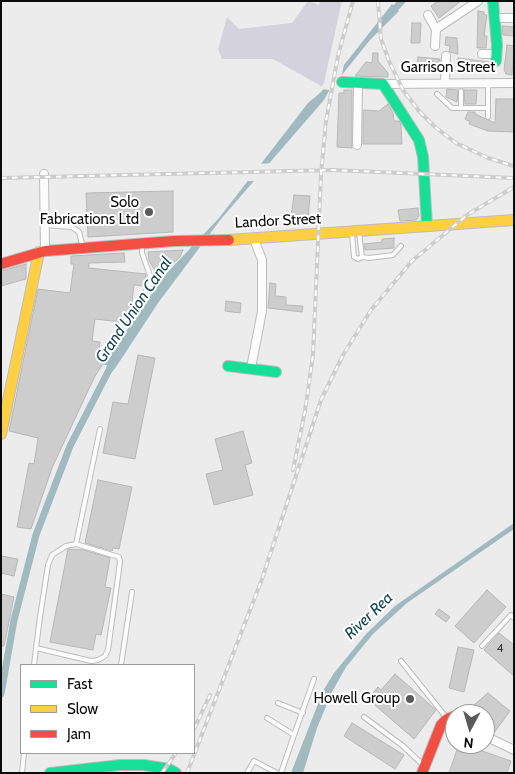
<!DOCTYPE html>
<style>
body{margin:0}
#map{position:relative;width:515px;height:774px;overflow:hidden;background:#ececed;font-family:Cabin,sans-serif}
canvas{display:block}
.frame{position:absolute;inset:0;border:2px solid #0c0b0c;pointer-events:none}
.legend{position:absolute;left:20px;top:664px;width:175px;height:90px;box-sizing:border-box;background:#fff;border:1px solid #9e9d9e;margin:0;padding:6px 9px;list-style:none;font-size:15px;color:#0c0b0c}
.legend li{display:flex;align-items:center;gap:10px;height:25px}
.legend b{width:25px;border:1px solid #9e9d9e}
.north{position:absolute;left:445px;top:704px;width:50px;height:50px;box-sizing:border-box;background:#fff;border:1px solid #9e9d9e;border-radius:50%;rotate:186deg;font-size:14px;font-weight:700;line-height:20px;text-align:center;color:#0c0b0c}
.north::after{content:'';display:block;margin:auto;width:18px;height:22px;background:#5a5a5b;clip-path:polygon(50% 0,100% 100%,50% 72%,0 100%)}
</style>
<div id="map">
<canvas width="515" height="774"></canvas>
<div class="frame"></div>
<ul class="legend">
<li><b style="height:6px;background:#16e098"></b>Fast</li>
<li><b style="height:6px;background:#ffcf43"></b>Slow</li>
<li><b style="height:6px;background:#f24e42"></b>Jam</li>
</ul>
<div class="north">N</div>
</div>
<script>
const ctx = document.querySelector('canvas').getContext('2d');
ctx.lineJoin = 'round';
function paint(path, color) {
  ctx.fillStyle = color;
  ctx.fill(path, 'evenodd');
}
function poly(rows) {
  const path = new Path2D();
  for (const r of rows) {
    path.moveTo(r[0], r[1]);
    for (let i = 2; i < r.length; i += 2) path.lineTo(r[i], r[i + 1]);
  }
  return path;
}
function trace(path, color, width, dash) {
  ctx.strokeStyle = color;
  ctx.lineWidth = width;
  ctx.lineCap = dash ? 'butt' : 'round';
  ctx.setLineDash(dash || []);
  ctx.stroke(path);
}
function label(font, color, halo, rows, align = 'center') {
  ctx.font = font + ' Cabin,sans-serif';
  ctx.lineWidth = 4;
  ctx.setLineDash([]);
  ctx.textBaseline = 'middle';
  ctx.strokeStyle = halo;
  ctx.fillStyle = color;
  for (const [text, x, y, turn = 0] of rows) {
    ctx.save();
    ctx.translate(x, y);
    ctx.rotate((+turn || 0) * Math.PI / 180);
    ctx.textAlign = isNaN(turn) ? turn : align;
    if (halo) ctx.strokeText(text, 0, 0);
    ctx.fillText(text, 0, 0);
    ctx.restore();
  }
}
const green = poly([
 [308,1,319,5,320,1,342,1,323,87,273,59,222,59,218,49,227,17,239,29,292,23]
]);
const water = poly([
 [392,4,399,11,370,40,329,91,324,100,221,219,158,303,116,367,106,379,103,377,107,365,103,365,164,276,219,218,308,103,320,93,348,60],
 [514,523,514,529,407,603,373,634,346,667,332,692,317,728,303,773,291,773,323,691,334,673,366,634,395,606]
]);
const pier = poly([
 [345,60,341,79,329,96,330,90,319,89],
 [272,163,257,181,244,181,259,164]
]);
const canal = poly([
 [390,14,402,1],
 [1,694,14,620,36,535,70,446,108,372]
]);
const building = poly([
 [438,1,461,1,439,18,431,6,438,1],
 [478,11,484,12,484,15,487,15,484,36,487,36,486,48,477,48,478,11],
 [412,23,421,23,420,43,411,43,412,23],
 [502,26,514,27,514,36,503,35,502,26],
 [446,37,457,38,458,54,449,52,450,46,445,45,446,37],
 [507,45,514,46,512,75,506,74,504,70,507,45],
 [373,53,378,53,378,61,388,73,388,77,355,76,366,62,372,63,373,53],
 [418,57,440,59,440,68,417,66,418,57],
 [458,58,489,62,490,70,457,67,458,58],
 [447,89,458,90,457,102,446,97,447,89],
 [344,90,352,90,352,148,337,147,339,93,344,93,344,90],
 [464,90,477,90,476,104,465,104,464,90],
 [496,99,514,99,514,132,488,131,469,124,470,122,465,119,468,112,475,112,475,114,495,123,496,99],
 [388,104,393,113,394,121,399,121,401,124,402,144,363,144,363,110,379,111,388,104],
 [173,191,173,232,88,237,86,193,173,191],
 [294,195,310,196,308,219,291,217,294,195],
 [418,208,419,216,416,220,400,221,398,210,418,208],
 [394,238,394,248,365,250,364,244,382,242,382,239,394,238],
 [183,250,180,257,164,272,156,273,149,260,148,252,183,250],
 [124,253,125,262,89,263,89,268,146,274,144,286,134,285,131,310,129,313,122,312,121,322,95,319,92,341,100,342,98,360,104,362,94,378,52,468,31,529,17,527,29,463,34,464,38,438,9,431,38,289,70,293,74,264,71,264,71,256,124,253],
 [26,264,26,279,1,286,1,271,26,264],
 [270,283,276,284,275,296,286,297,286,305,303,306,302,312,268,308,270,283],
 [226,301,241,303,240,313,225,311,226,301],
 [138,355,155,358,135,459,103,453,113,402,128,404,138,355],
 [243,431,252,463,245,465,253,495,214,505,206,474,223,470,215,439,243,431],
 [98,480,132,487,119,549,113,548,112,551,85,543,98,480],
 [68,549,84,550,110,558,105,587,111,588,101,635,96,634,93,650,50,642,68,549],
 [1,556,18,559,14,576,1,573,1,556],
 [487,590,506,607,474,643,455,626,487,590],
 [1,594,14,597,4,646,1,646,1,594],
 [439,609,450,617,446,622,435,614,439,609],
 [499,633,514,645,514,676,484,650,499,633],
 [458,647,474,650,464,692,449,688,458,647],
 [395,674,436,710,414,739,368,699,378,687,381,690,395,674],
 [488,693,510,711,494,733,485,726,485,714,470,714,467,711,488,693],
 [352,723,404,755,395,769,344,736,352,723],
 [459,744,481,744,479,750,511,761,507,773,449,773,459,744]
]);
const lane = poly([
 [437,94,452,108,488,108],
 [461,108,461,91],
 [488,117,488,83],
 [44,225,72,227,79,232,83,248],
 [352,233,354,257,358,259,362,257,359,232],
 [362,257,369,258,393,255,401,246],
 [133,313,152,281,142,253,142,246],
 [76,544,100,429],
 [482,646,511,615,514,618],
 [401,661,446,717],
 [34,665,36,648,40,617,48,565,52,555,66,546,76,544,119,557,120,562,108,650,105,656,98,660,91,661,36,648],
 [121,665,132,592],
 [278,703,303,713],
 [364,717,403,746,423,765],
 [267,718,294,735,281,773],
 [294,735,314,679],
 [22,773,24,753],
 [247,773,254,761,277,773]
]);
const street = poly([
 [428,15,436,29],
 [494,18,514,18],
 [436,29,478,1],
 [435,46,436,29],
 [482,54,496,54],
 [445,83,446,56],
 [383,84,514,83],
 [357,145,358,83],
 [44,174,45,251],
 [251,368,262,311,262,260,254,239],
 [485,736,514,750]
]);
const fast = poly([
 [493,1,497,45,496,61],
 [342,82,383,84,419,140,423,157,427,226],
 [228,366,276,372],
 [50,773,120,765,144,765,169,769,176,773]
]);
const slow = poly([
 [229,240,514,220],
 [1,434,39,252]
]);
const jam = poly([
 [1,264,45,251,174,241,229,240],
 [422,773,441,725,447,719,455,716]
]);
const rail = poly([
 [378,1,381,39,389,61,403,90,419,111,435,127,456,143,488,158,514,166],
 [1,178,333,170,514,178],
 [293,470,305,411,313,355,321,175,326,121,338,56,353,1],
 [194,729,210,695],
 [162,773,176,753],
 [187,773,262,579,321,400,343,355,371,310,412,261,467,215,514,187]
]);
const markers = [
 [149,212,5,"#5a5a5b"],
 [410,699,5,"#5a5a5b"]
];
const numberNames = [
 ["4",500,648]
];
const streetNames = [
 ["Garrison Street",448,68],
 ["Landor Street",278,221,-3]
];
const poiNames = [
 ["Solo",139,203],
 ["Fabrications Ltd",139,220],
 ["Howell Group",400,699]
];
const waterNames = [
 ["Grand Union Canal",134,310,-56],
 ["River Rea",369,616,-44]
];
paint(green, '#d3d2dd');
paint(water, '#a0bac0');
paint(pier, '#ececed');
trace(canal, '#a0bac0', 7);
paint(building, '#cdcdce');
trace(building, '#b7b7b8', 1);
trace(lane, '#bcbcbd', 6);
trace(street, '#bcbcbd', 10);
trace(fast, '#bcbcbd', 12);
trace(slow, '#bcbcbd', 12);
trace(jam, '#bcbcbd', 12);
trace(lane, '#fcfcfc', 4);
trace(street, '#fcfcfc', 8);
trace(fast, '#16e098', 10);
trace(slow, '#ffcf43', 10);
trace(jam, '#f24e42', 10);
trace(rail, '#cdcdce', 4);
trace(rail, '#fff', 2, [5.5]);
for (const [x, y, r, color] of markers) {
  const dot = new Path2D();
  dot.arc(x, y, r, 0, 2 * Math.PI);
  ctx.fillStyle = color;
  ctx.fill(dot);
  trace(dot, '#fff', 2);
}
label('12px', '#3c3c3c', null, numberNames);
label('15px', '#0c0b0c', '#fff', streetNames);
label('15px', '#0c0b0c', '#fff', poiNames, 'right');
label('italic 16px', '#134854', '#fff', waterNames);
</script>
